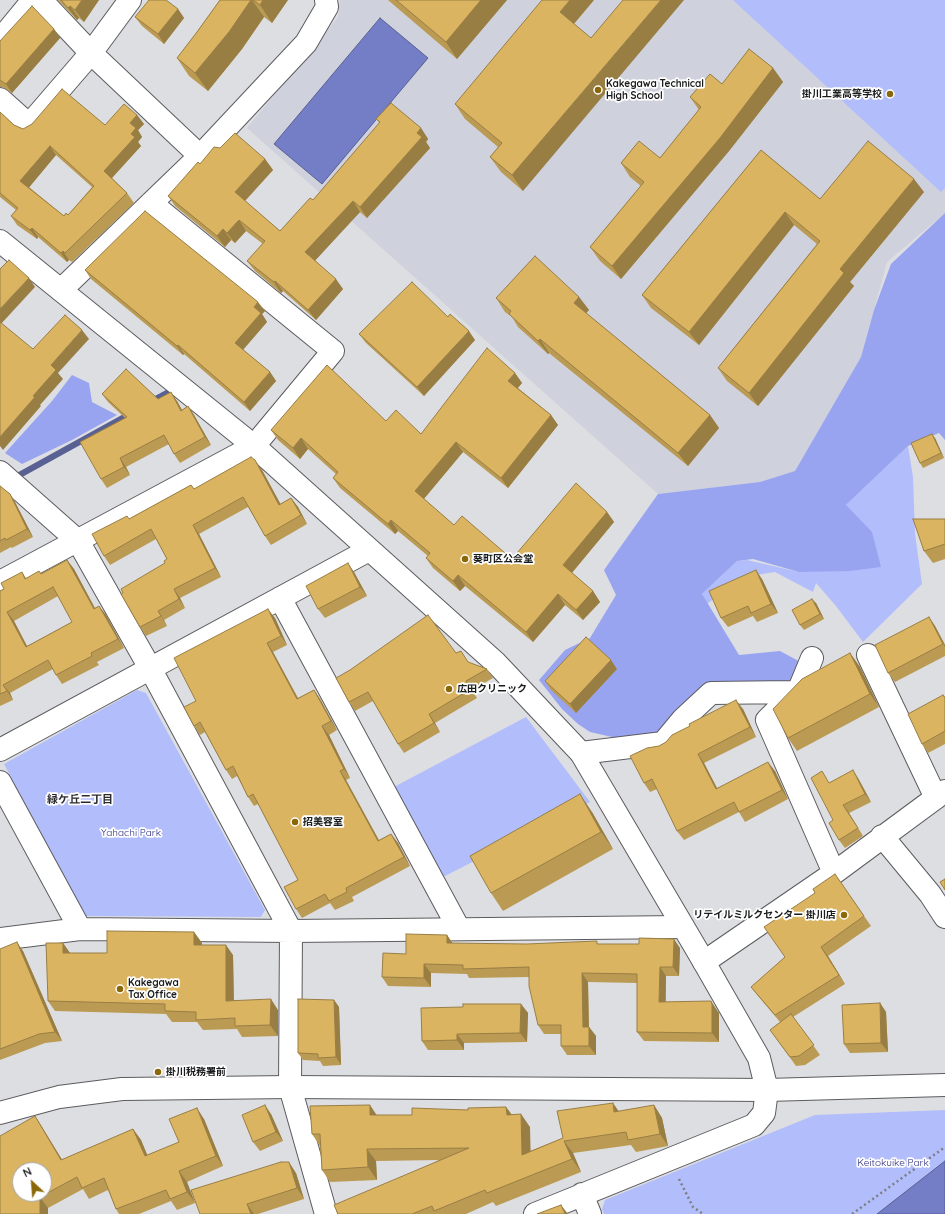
<!DOCTYPE html>
<meta charset="utf-8">
<style>
body{margin:0}
#map{position:relative;width:945px;height:1214px;overflow:hidden;background:#dddee2;font-family:Quicksand,sans-serif}
canvas{display:block}
.north{position:absolute;left:12px;top:1162px;width:40px;height:40px;box-sizing:border-box;background:#fff;border:1px solid #a3a3a4;border-radius:50%;rotate:334deg;font-size:11px;font-weight:700;line-height:16px;text-align:center;color:#191a1b}
.north::after{content:'';display:block;margin:auto;width:14px;height:18px;background:#8b6807;clip-path:polygon(50% 0,100% 100%,50% 72%,0 100%)}
</style>
<div id="map">
<canvas width="945" height="1214"></canvas>
<div class="north">N</div>
</div>
<script>
const ctx = document.querySelector('canvas').getContext('2d');
ctx.lineJoin = 'round';
function paint(path, color) {
  ctx.fillStyle = color;
  ctx.fill(path, 'evenodd');
}
function poly(rows) {
  const path = new Path2D();
  for (const r of rows) {
    path.moveTo(r[0], r[1]);
    for (let i = 2; i < r.length; i += 2) path.lineTo(r[i], r[i + 1]);
  }
  return path;
}
function trace(path, color, width, dash) {
  ctx.strokeStyle = color;
  ctx.lineWidth = width;
  ctx.lineCap = dash ? 'butt' : 'round';
  ctx.setLineDash(dash || []);
  ctx.stroke(path);
}
function label(font, color, halo, rows, align = 'center') {
  ctx.font = font + ' Quicksand,"Noto Sans JP",sans-serif';
  ctx.lineWidth = 3.5;
  ctx.setLineDash([]);
  ctx.textBaseline = 'middle';
  ctx.strokeStyle = halo;
  ctx.fillStyle = color;
  for (const [text, x, y, turn = 0] of rows) {
    ctx.save();
    ctx.translate(x, y);
    ctx.rotate((+turn || 0) * Math.PI / 180);
    ctx.textAlign = isNaN(turn) ? turn : align;
    if (halo) ctx.strokeText(text, 0, 0);
    ctx.fillText(text, 0, 0);
    ctx.restore();
  }
}
const built = poly([
 [340,0,945,0,945,213,887,262,861,357,795,471,760,482,658,494,247,128,338,17]
]);
const green = poly([
 [733,0,945,0,945,188,941,192],
 [908,446,913,477,915,534,922,584,863,642,836,606,816,583,813,592,775,572,743,577,707,604,702,594,737,561,747,560,799,572,846,505],
 [137,690,146,693,265,910,261,917,84,916,4,764],
 [526,717,590,802,443,877,394,787],
 [945,1110,945,1214,604,1214,602,1209,605,1200,815,1115]
]);
const forest = poly([
 [945,213,945,440,939,433,908,446,846,505,872,532,881,567,850,571,799,572,753,559,737,561,702,594,739,655,780,651,806,665,794,687,706,691,676,728,634,742,590,732,578,724,562,709,539,680,565,650,590,638,616,595,604,570,658,494,760,482,795,471,861,357,874,310,891,264],
 [72,375,89,383,92,402,117,415,72,440,22,464,5,453,52,401]
]);
const water = poly([
 [380,18,428,58,322,184,274,144,380,18],
 [945,1161,945,1214,877,1214,945,1161]
]);
const stream = poly([
 [150,402,169,392],
 [14,478,130,414]
]);
const path = poly([
 [679,1179,693,1207,703,1214],
 [852,1214,945,1147]
]);
const street = poly([
 [41,0,91,53,200,156,61,290],
 [0,40,33,0],
 [0,99,29,125,91,53,130,0],
 [200,156,306,43,327,7,326,0],
 [151,203,333,351,254,446],
 [0,472,78,541,150,668,291,931,290,1087,326,1214],
 [280,598,459,929],
 [868,655,936,798],
 [812,658,800,687,767,720,834,873],
 [0,750,369,550],
 [581,753,663,743,683,719,711,693,793,692],
 [0,782,80,929],
 [882,836,930,894,945,917],
 [0,939,80,929,291,931,683,927],
 [704,962,834,873,945,791],
 [582,1194,590,1214],
 [535,1214,754,1125,764,1113,767,1090]
]);
const secondary = poly([
 [0,241,254,446,496,663,581,753,704,962,759,1058,767,1090],
 [0,582,254,446],
 [0,1113,59,1097,122,1089,290,1087,767,1090,945,1085]
]);
const wall = poly([
 [58,0,99,0,84,22,79,18,77,20],
 [220,0,288,0,272,23,264,17,242,49,208,91,189,76,177,58,197,32],
 [388,0,507,0,457,59],
 [594,0,574,24,523,191,501,172,490,157,498,147,465,119,455,104],
 [178,9,184,18,164,44,142,26,135,17],
 [54,29,60,38,12,93,3,87,0,87,0,41],
 [773,68,783,82,729,151,621,279,600,261,590,247,641,186,630,177,621,163,660,158,699,110,690,97,722,84],
 [0,112,14,125,23,129,105,125,137,115,144,124,138,130,142,137,138,142,141,146,112,178,127,193,134,203,72,262,69,260,67,262,38,237,37,239,17,225,11,216,16,210,0,197],
 [56,155,92,187,68,215,64,216,29,187],
 [376,119,421,128,428,139,426,142,430,148,367,218,360,212,315,260,343,289,316,320,283,291,281,293,255,271,247,261,263,244,246,231,235,243,231,240,225,247,175,206,168,196,200,164,265,159,273,170,245,201,280,231,313,200,380,123],
 [761,150,820,199,924,192,850,282,854,286,758,406,727,381,718,368,817,244,794,225,699,345,651,308,642,295],
 [85,270,265,311,262,314,267,322,243,350,270,372,276,381,250,411,184,354,183,355,91,279],
 [579,297,589,310,586,313,710,415,719,428,688,466,549,353,548,354,518,327,512,317,505,312,496,298],
 [359,334,475,340,424,396,366,343],
 [515,373,522,383,518,388,551,415,558,425,508,488,463,452,424,499,454,525,512,559,607,512,614,522,572,573,593,591,600,602,583,620,565,605,533,642,465,586,460,591,433,568,426,558,428,556,398,531,395,534,340,488,333,478,336,474,308,449,300,459,278,440,271,430,386,421,421,434],
 [102,394,177,401,182,410,188,406,194,415,211,445,180,463,174,454,169,444,126,467,130,475,107,488,101,479,125,418,108,402],
 [935,438,944,458,923,468,920,463],
 [262,470,280,504,291,498,298,507,307,524,271,545,265,536,248,507,199,534,221,577,180,598,185,608,164,620,167,626,146,636,140,627,167,559,156,539,110,565,104,556,129,519,191,485,194,489],
 [0,486,10,494,15,502,33,537,12,548,11,547,0,553],
 [945,519,945,559,933,563,924,551],
 [67,560,74,569,95,608,99,606,106,615,124,648,97,662,99,665,62,684,56,675,53,669,10,693,13,700,0,706,0,591,4,589,22,572,26,578,41,574],
 [58,596,72,622,27,646,14,621],
 [354,572,367,596,325,618,318,609],
 [762,579,778,613,757,622,753,616,728,627,721,618],
 [816,603,824,619,804,630,800,625],
 [929,617,935,626,945,645,945,656,895,682,888,673],
 [275,618,287,645,273,652,298,698,314,690,320,699,337,730,329,735,350,778,346,780,379,840,391,834,398,843,410,866,352,897,354,901,335,910,330,903,302,918,296,909,298,880,258,804,254,806,248,797,237,776,232,779,226,770,205,732,200,735,194,726],
 [456,653,469,663,487,669,493,678,472,690,477,698,435,723,440,732,404,753,398,744,373,701,355,711,349,702,350,670],
 [850,653,860,667,879,707,797,751,788,738],
 [617,669,576,713,551,690,545,681],
 [943,695,945,697,945,744,928,753,922,744],
 [743,709,756,737,704,763,717,788,775,771,788,799,745,822,739,812,684,840,677,831,657,789,650,792,644,783,659,746],
 [858,778,871,802,849,813,863,836,845,848,839,840,833,820,830,782],
 [592,812,613,849,503,911,491,893],
 [835,874,871,926,828,956,845,984,793,1017,820,1055,805,1065,796,1066,770,1030,780,1022,758,996,751,987,785,957,815,893],
 [194,932,202,943,202,945,233,955,234,1001,278,1010,278,1036,242,1037,237,1029,203,1030,197,1022,172,1022,166,1014,55,1011,48,1001,63,943,70,953,107,953],
 [447,935,453,944,599,944,680,948,679,976,666,976,666,1002,719,1013,719,1042,644,1041,637,1032,637,983,588,982,589,1027,596,1036,596,1055,567,1055,561,1046,561,1034,544,1034,538,1025,529,977,469,978,467,974,431,973,431,987,388,986,382,977,406,954],
 [0,949,23,951,62,1041,45,1043,0,1060],
 [334,1000,339,1007,341,1065,323,1066,320,1061,303,1060,298,1053],
 [880,1003,886,1012,888,1052,850,1053,844,1044],
 [521,1004,528,1013,527,1042,464,1043,464,1050,428,1050,422,1041,463,1007],
 [654,1105,662,1118,668,1146,636,1152,631,1145,573,1153,581,1172,496,1206,493,1202,466,1214,338,1214,439,1160,376,1161,377,1180,330,1182,322,1170,320,1146,312,1134,377,1115,412,1115,468,1110,506,1107,512,1115,530,1127,530,1151,563,1138,619,1111],
 [271,1114,283,1141,260,1151,253,1142],
 [35,1116,42,1127,62,1160,133,1129,141,1140,147,1155,179,1142,204,1119,223,1166,187,1182,195,1203,177,1210,171,1201,139,1214,119,1214,116,1209,108,1190,89,1199,83,1189,48,1208,48,1214,0,1214],
 [296,1173,304,1199,258,1214,200,1214]
]);
const shadedWall = poly([
 [82,0,99,0,84,22,75,10],
 [251,0,252,0,264,17,242,49,208,91,195,73],
 [263,0,288,0,272,23,260,5],
 [481,0,507,0,457,59,446,42],
 [570,0,594,0,571,27,560,12],
 [661,0,684,0,523,191,512,175],
 [70,6,79,18,77,20,68,8],
 [178,9,184,18,164,44,158,34],
 [54,29,60,38,12,93,6,84],
 [773,68,783,82,729,151,621,279,612,266],
 [137,115,144,124,138,130,142,137,138,142,141,146,110,180,104,171,131,134,130,123],
 [421,128,428,139,426,142,430,148,367,218,360,207],
 [50,146,56,155,27,190,20,181],
 [265,159,273,170,243,203,235,192],
 [914,179,924,192,850,282,854,286,758,406,749,393,840,269],
 [353,201,360,212,313,263,305,252],
 [785,212,794,225,699,345,689,332],
 [239,220,246,231,235,243,227,233],
 [32,228,38,237,37,239,30,230],
 [223,229,231,240,225,247,217,236],
 [63,251,69,260,67,262,61,253],
 [29,278,35,287,0,325,0,309],
 [336,279,343,289,316,320,308,310],
 [275,281,283,291,281,293,274,282],
 [579,297,589,310,583,316,574,303],
 [258,302,265,311,262,314,267,322,241,352,235,343,254,307],
 [82,330,89,339,58,373,63,379,40,405,41,406,3,450,0,446,0,437,33,396,51,365],
 [469,331,475,340,424,396,417,387],
 [540,339,549,353,548,354,538,341],
 [178,345,184,354,183,355,177,346],
 [270,372,276,381,250,411,244,402],
 [515,373,522,383,515,391,508,381],
 [171,392,177,401,187,419,181,411],
 [188,406,194,415,211,445,205,437],
 [551,415,558,425,508,488,501,478],
 [710,415,719,428,688,466,678,453],
 [932,434,935,438,944,458,941,453],
 [301,438,308,449,300,459,293,448],
 [456,442,463,452,422,501,415,491],
 [120,458,126,467,130,475,124,467],
 [255,460,262,470,286,514,279,505],
 [10,494,15,502,33,537,27,529],
 [291,498,298,507,307,524,301,515],
 [607,512,614,522,570,575,563,565],
 [391,520,398,531,395,534,388,524],
 [193,525,199,534,221,577,215,568],
 [67,560,74,569,100,618,94,609],
 [348,563,354,572,367,596,360,587],
 [756,570,762,579,778,613,771,604],
 [458,575,465,586,460,591,453,581],
 [174,589,180,598,185,608,179,599],
 [593,591,600,602,583,620,576,610],
 [558,594,565,605,533,642,526,632],
 [812,599,816,603,824,619,820,614],
 [99,606,106,615,124,648,118,639],
 [268,609,275,618,287,645,281,636],
 [158,611,164,620,167,626],
 [7,612,14,621,32,656,26,647],
 [929,617,935,626,945,645,945,647],
 [267,643,273,652,303,708,297,699],
 [850,653,860,667,879,707,870,694],
 [611,660,617,669,576,713,570,704],
 [3,685,10,693,13,700],
 [314,690,320,699,337,730,331,721],
 [736,700,743,709,756,737,750,727],
 [429,714,435,723,440,732,434,723],
 [322,726,329,735,350,778,344,769],
 [698,754,704,763,722,798,716,789],
 [768,762,775,771,788,799,782,790],
 [853,770,858,778,871,802,865,794],
 [340,771,346,780,384,850,378,841],
 [580,794,592,812,613,849,601,832],
 [843,805,849,813,863,836,858,828],
 [391,834,398,843,410,866,404,857],
 [194,932,202,943,202,955,194,945],
 [447,935,453,944,447,943],
 [674,939,680,948,679,976,673,967],
 [17,942,23,951,62,1041,55,1032],
 [63,943,70,953,63,953],
 [226,945,233,955,234,1011,226,1001],
 [821,947,828,956,845,984,839,975],
 [424,964,431,973,431,987,424,978],
 [660,967,666,976,665,1011,659,1002],
 [582,973,588,982,589,1036,583,1027],
 [271,999,278,1010,278,1036,270,1025],
 [334,1000,339,1007,341,1065,336,1057],
 [711,1001,719,1013,719,1042,712,1033],
 [880,1003,886,1012,888,1052,881,1043],
 [521,1004,528,1013,527,1042,520,1033],
 [589,1027,596,1036,596,1055,589,1046],
 [457,1034,464,1043,464,1050,457,1040],
 [613,1103,622,1116,614,1112],
 [265,1105,271,1114,283,1141,276,1132],
 [370,1105,378,1117,370,1115],
 [654,1105,662,1118,668,1146,660,1134],
 [506,1107,515,1119,507,1115],
 [197,1108,204,1119,223,1166,216,1156],
 [521,1114,530,1127,531,1167,522,1155],
 [35,1116,42,1127,69,1171,61,1160],
 [133,1129,141,1140,152,1166,145,1156],
 [564,1141,573,1153,581,1172,572,1159],
 [367,1149,376,1161,377,1180,368,1167],
 [289,1162,296,1173,304,1199,297,1188],
 [179,1171,187,1182,195,1203,187,1192],
 [40,1197,48,1208,48,1214,40,1214],
 [247,1204,254,1214,251,1214],
 [561,1205,568,1214,565,1214]
]);
const building = poly([
 [61,0,82,0,75,10,70,6,68,8,61,0],
 [149,0,166,0,178,9,158,34,135,17,149,0],
 [220,0,251,0,229,32,195,73,177,58,197,32,220,0],
 [253,0,263,0,260,5,253,0],
 [396,0,481,0,446,42,396,0],
 [542,0,570,0,560,12,591,38,623,0,661,0,512,175,490,157,502,143,455,104,542,0],
 [32,6,54,29,6,84,0,80,0,41,32,6],
 [749,49,773,68,720,138,612,266,590,247,644,182,621,163,639,141,660,158,701,107,690,97,710,74,722,84,749,49],
 [62,89,105,125,124,104,137,115,130,123,136,128,131,134,135,137,104,171,127,193,65,253,63,251,61,253,32,228,30,230,11,216,18,208,0,193,0,112,14,125,23,129,32,124,62,89],
 [50,146,94,186,68,215,66,213,64,216,20,181,50,146],
 [391,103,421,128,417,133,422,137,360,207,353,201,305,252,336,279,308,310,275,281,274,282,247,261,265,241,239,220,227,233,223,229,217,236,168,196,198,162,200,164,214,147,220,148,235,133,265,159,235,192,280,231,310,198,313,200,380,122,376,119,391,103],
 [868,141,914,179,840,269,844,273,749,393,718,368,820,241,785,212,689,332,642,295,761,150,820,199,868,141],
 [145,211,258,302,254,307,261,313,235,343,270,372,244,402,178,345,177,346,85,270,145,211],
 [535,256,579,297,574,303,710,415,678,453,540,339,538,341,509,314,511,311,496,298,535,256],
 [9,260,29,278,0,309,0,269,9,260],
 [412,282,448,317,450,314,469,331,417,387,359,334,412,282],
 [65,315,82,330,51,365,56,370,33,396,35,397,0,437,0,322,33,349,65,315],
 [487,348,515,373,508,381,551,415,501,478,456,442,415,491,454,525,462,516,512,559,576,483,607,512,563,565,593,591,576,610,558,594,526,632,458,575,453,581,426,558,430,553,391,520,388,524,333,478,338,472,301,438,293,448,271,430,327,365,386,421,396,410,421,434,487,348],
 [126,369,158,399,171,392,181,411,188,406,205,437,174,454,164,435,120,458,124,467,101,479,80,442,127,417,102,394,126,369],
 [932,434,941,453,920,463,911,443,932,434],
 [251,457,255,460,279,505,291,498,301,515,265,536,243,497,193,525,215,568,174,589,179,599,158,611,161,616,140,627,121,594,123,593,121,589,165,563,164,561,167,559,151,529,104,556,92,534,127,516,129,519,191,485,194,489,251,457],
 [0,486,10,494,27,529,6,540,5,538,0,541,0,486],
 [913,519,945,519,945,544,924,551,913,519],
 [67,560,94,609,99,606,118,639,91,653,92,656,56,675,48,660,3,685,7,691,0,694,0,591,4,589,1,583,22,572,25,579,39,571,41,574,67,560],
 [53,587,72,622,26,647,7,612,53,587],
 [348,563,360,587,318,609,306,586,348,563],
 [756,570,771,604,751,613,748,606,721,618,709,591,756,570],
 [812,599,820,614,800,625,792,610,812,599],
 [268,609,281,636,267,643,297,699,314,690,331,721,322,726,344,769,340,771,378,841,391,834,404,857,346,888,347,892,329,901,325,894,296,909,284,887,298,880,253,794,248,797,233,766,226,770,200,722,194,726,184,707,196,701,174,658,268,609],
 [428,615,456,653,461,651,468,662,487,669,466,681,471,689,429,714,434,723,398,744,368,692,349,702,336,678,350,670,428,615],
 [929,617,943,644,888,673,875,645,929,617],
 [586,637,611,660,570,704,545,681,586,637],
 [850,653,870,694,788,738,773,709,802,679,850,653],
 [943,695,945,698,945,731,922,744,908,714,943,695],
 [736,700,750,727,698,754,716,789,768,762,782,790,739,812,734,802,677,831,652,779,644,783,630,756,647,748,659,746,666,742,672,735,690,726,689,724,736,700],
 [853,770,865,794,843,805,858,828,839,840,829,823,833,820,811,778,822,771,829,783,853,770],
 [580,794,601,832,491,893,470,856,580,794],
 [835,874,864,916,821,947,839,975,775,1015,751,987,785,957,764,927,815,893,813,889,835,874],
 [945,879,945,890,940,882,945,879],
 [107,931,194,932,194,945,226,945,226,1001,271,999,270,1025,235,1026,235,1018,196,1020,196,1012,165,1011,165,1004,48,1001,46,943,63,943,63,953,107,953,107,931],
 [406,934,447,935,447,943,527,944,597,941,597,944,639,944,639,938,674,939,673,967,660,967,659,1002,711,1001,712,1004,712,1033,637,1032,637,974,582,973,583,1027,589,1027,589,1046,561,1046,561,1025,538,1025,529,986,529,967,463,969,463,965,424,964,424,978,382,977,383,953,406,954,406,934],
 [17,942,55,1032,39,1034,0,1049,0,949,17,942],
 [298,999,334,1000,336,1057,318,1058,318,1054,298,1053,298,999],
 [880,1003,881,1043,844,1044,842,1005,880,1003],
 [463,1004,521,1004,520,1033,457,1034,457,1040,422,1041,421,1008,463,1007,463,1004],
 [791,1014,814,1045,799,1056,790,1057,770,1030,791,1014],
 [613,1103,614,1112,654,1105,660,1134,628,1140,626,1132,564,1141,572,1159,487,1193,485,1190,434,1211,432,1206,412,1214,338,1214,334,1205,469,1148,367,1149,368,1167,322,1170,320,1134,312,1134,310,1106,370,1105,370,1115,412,1115,412,1108,468,1110,468,1108,506,1107,507,1115,521,1114,522,1155,563,1138,557,1111,613,1103],
 [265,1105,276,1132,253,1142,242,1115,265,1105],
 [197,1108,216,1156,179,1171,187,1192,170,1199,166,1190,116,1209,104,1178,82,1188,77,1177,40,1197,40,1214,0,1214,0,1136,35,1116,61,1160,133,1129,145,1156,179,1142,169,1119,197,1108],
 [20,1170,44,1170,44,1194,20,1194,20,1170],
 [281,1162,289,1162,297,1188,247,1204,251,1214,200,1214,191,1190,281,1162],
 [561,1205,565,1214,537,1214,561,1205]
]);
const markers = [
 [598,90,4,"#8b6807"],
 [890,94,4,"#8b6807"],
 [465,559,4,"#8b6807"],
 [449,689,4,"#8b6807"],
 [295,822,4,"#8b6807"],
 [844,915,4,"#8b6807"],
 [120,989,4,"#8b6807"],
 [158,1072,4,"#8b6807"]
];
const poiNames = [
 ["Kakegawa Technical",606,84],
 ["High School",606,96],
 ["掛川工業高等学校",882,94,"right"],
 ["葵町区公会堂",473,559],
 ["広田クリニック",457,689],
 ["招美容室",303,822],
 ["リテイルミルクセンター 掛川店",836,915,"right"],
 ["Kakegawa",128,983],
 ["Tax Office",128,995],
 ["掛川税務署前",166,1072]
];
const parkNames = [
 ["Yahachi Park",131,833],
 ["Keitokuike Park",893,1163]
];
const neighbourhoodNames = [
 ["緑ケ丘二丁目",80,800]
];
paint(built, '#cfd1dc');
paint(green, '#b2bdfb');
paint(forest, '#98a4f0');
paint(water, '#747ec7');
trace(water, '#596093', 1);
trace(stream, '#596093', 6);
trace(street, '#5c5c5f', 24);
trace(secondary, '#5c5c5f', 24);
trace(path, '#7d7e81', 2.5, [2, 3]);
trace(street, '#fff', 22);
trace(secondary, '#fff', 22);
paint(wall, '#bb9b53');
paint(shadedWall, '#997e44');
paint(building, '#dab461');
trace(building, '#997e44', 1);
for (const [x, y, r, color] of markers) {
  const dot = new Path2D();
  dot.arc(x, y, r, 0, 2 * Math.PI);
  ctx.fillStyle = color;
  ctx.fill(dot);
  trace(dot, '#fff', 1.5);
}
label('bold 10px', '#191a1b', '#fff', poiNames, 'left');
label('10px', '#2d2d83', '#fff', parkNames);
label('bold 11px', '#2b2b2e', '#fff', neighbourhoodNames);
</script>
